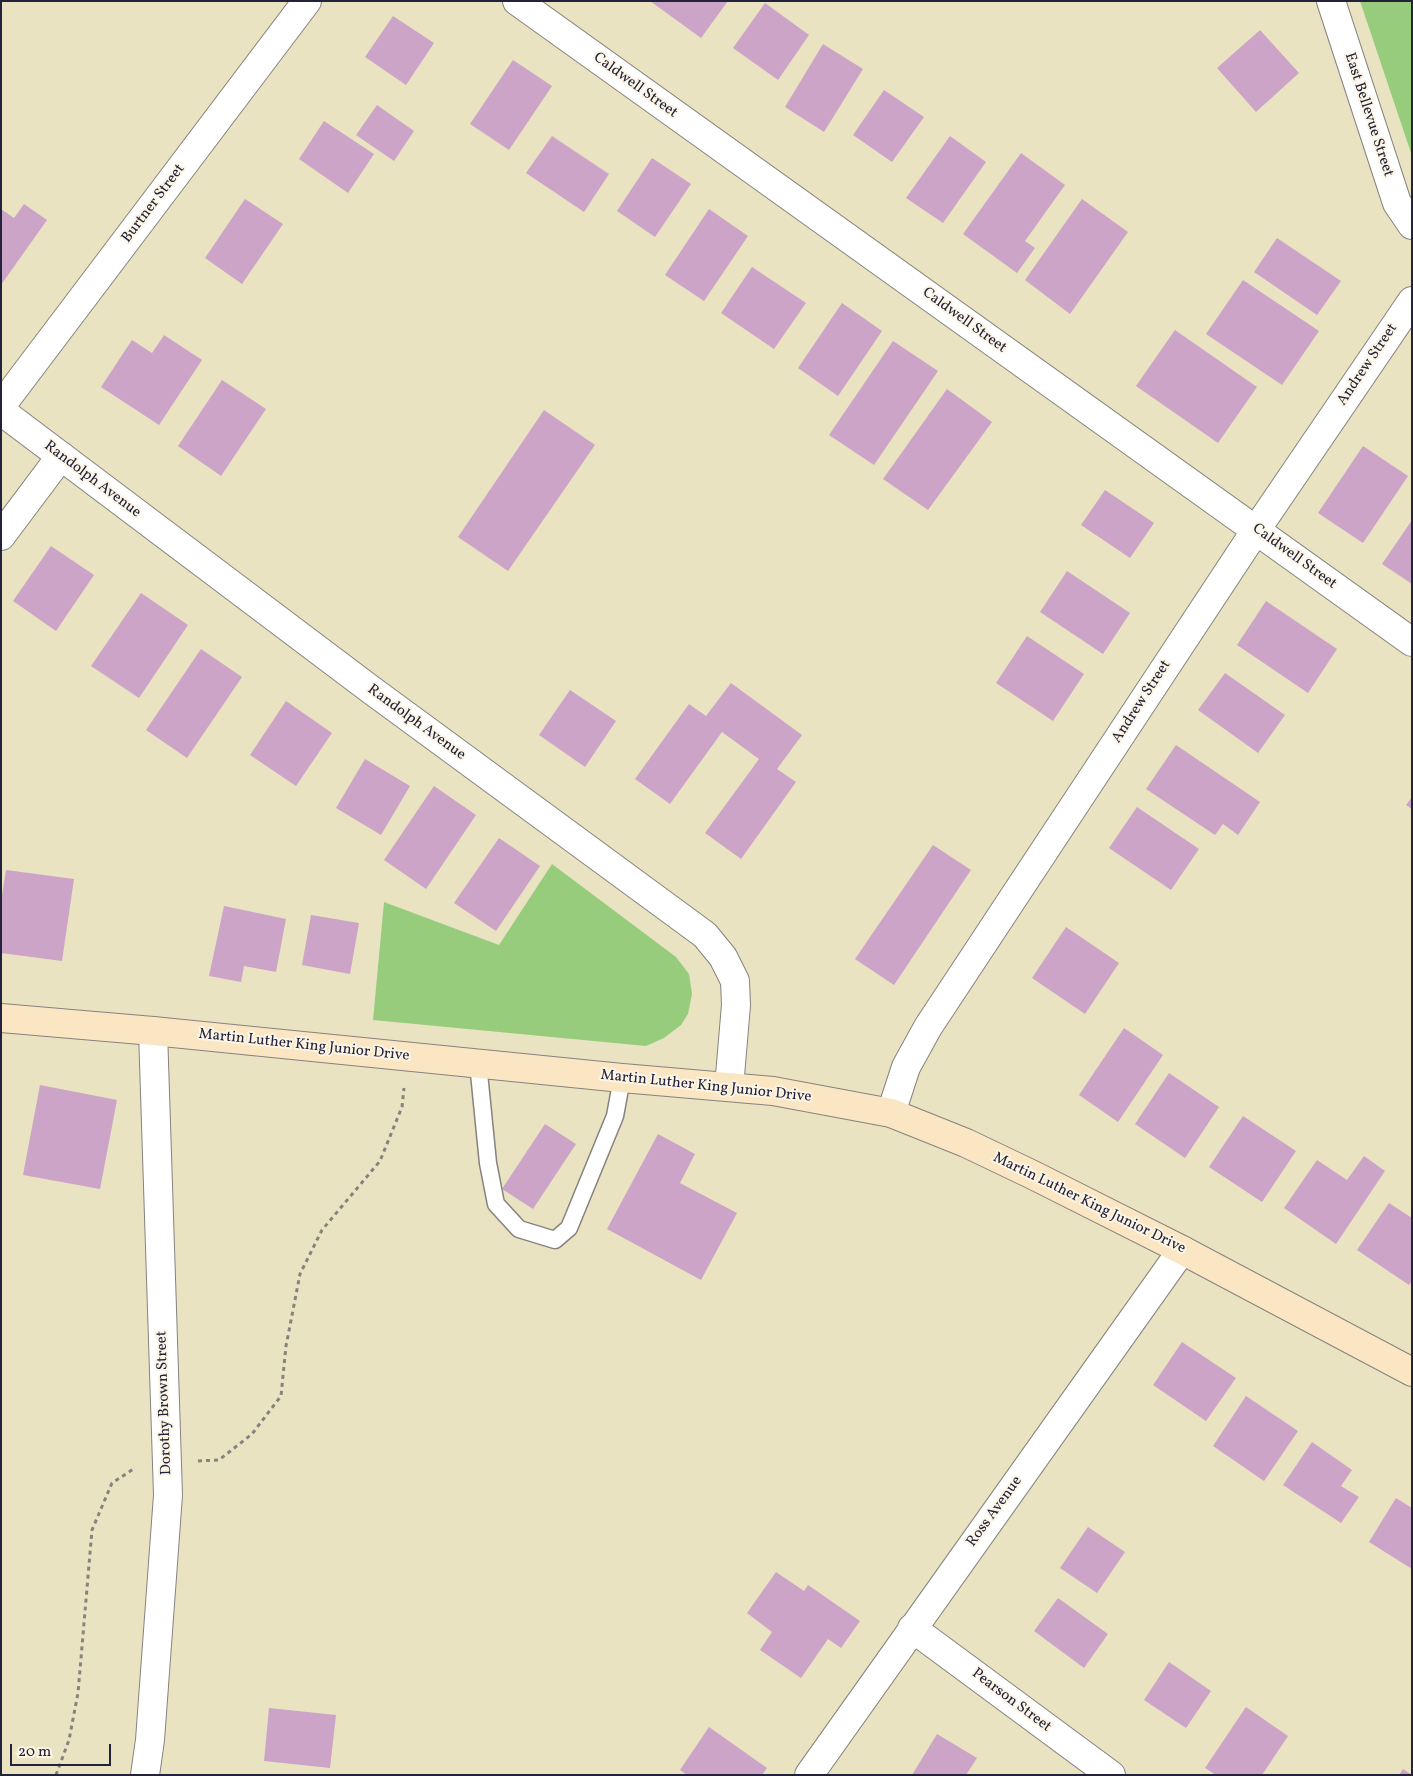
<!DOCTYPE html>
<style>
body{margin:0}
#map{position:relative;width:1413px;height:1776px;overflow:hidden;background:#eae3c2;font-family:Vollkorn,serif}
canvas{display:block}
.frame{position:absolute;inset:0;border:2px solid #22223b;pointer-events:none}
.scale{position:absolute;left:10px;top:1744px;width:101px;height:22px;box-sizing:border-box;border:2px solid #22223b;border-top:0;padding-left:6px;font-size:15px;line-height:18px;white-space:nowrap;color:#22223b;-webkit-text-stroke:4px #fcf5e5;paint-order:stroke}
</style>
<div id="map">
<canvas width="1413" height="1776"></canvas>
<div class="frame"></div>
<div class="scale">20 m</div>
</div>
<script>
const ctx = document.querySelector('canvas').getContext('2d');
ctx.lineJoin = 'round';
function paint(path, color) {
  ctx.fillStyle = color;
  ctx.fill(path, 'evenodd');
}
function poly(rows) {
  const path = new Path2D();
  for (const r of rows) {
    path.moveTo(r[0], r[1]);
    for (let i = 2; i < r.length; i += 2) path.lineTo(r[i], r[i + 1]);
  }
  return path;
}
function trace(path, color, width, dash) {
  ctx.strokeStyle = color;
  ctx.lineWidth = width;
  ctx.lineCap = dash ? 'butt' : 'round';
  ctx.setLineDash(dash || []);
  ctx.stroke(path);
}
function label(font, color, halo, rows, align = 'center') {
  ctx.font = font + ' Vollkorn,serif';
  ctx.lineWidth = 4;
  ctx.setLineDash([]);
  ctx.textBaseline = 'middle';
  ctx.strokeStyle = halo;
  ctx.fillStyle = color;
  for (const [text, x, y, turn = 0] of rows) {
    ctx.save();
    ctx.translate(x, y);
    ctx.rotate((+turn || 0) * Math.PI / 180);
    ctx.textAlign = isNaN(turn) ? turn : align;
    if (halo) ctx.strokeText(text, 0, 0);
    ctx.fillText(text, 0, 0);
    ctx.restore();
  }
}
const green = poly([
 [1360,1,1412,1,1412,156],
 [552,864,676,957,689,974,692,994,688,1014,681,1025,664,1038,646,1046,373,1020,384,902,499,945]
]);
const building = poly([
 [650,1,728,1,701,38],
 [765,3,809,35,778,80,733,48],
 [393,16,434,43,406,85,365,57],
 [1260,30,1299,73,1256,112,1217,68],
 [823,44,863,69,824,132,785,107],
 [513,60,552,86,509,150,470,124],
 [884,90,924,117,892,162,853,135],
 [377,105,414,131,394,161,356,135],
 [324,121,374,154,348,193,299,159],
 [552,136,609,174,584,212,526,173],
 [950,136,986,162,943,223,906,198],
 [1021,153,1065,185,1025,241,1035,248,1017,273,963,234],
 [652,158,691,184,655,237,617,211],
 [245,199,283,224,242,284,205,258],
 [1082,199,1128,232,1070,314,1025,280],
 [24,204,47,220,1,285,1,209,14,218],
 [709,209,748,236,704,301,665,275],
 [1277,238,1341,281,1317,315,1254,272],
 [752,267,806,303,774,349,721,313],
 [1243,280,1319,331,1282,385,1206,334],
 [842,303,882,331,838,396,798,368],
 [1175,330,1257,387,1218,443,1136,386],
 [164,335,202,360,159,425,101,387,132,340,152,353],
 [893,341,938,371,874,465,829,435],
 [222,380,266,409,221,476,178,446],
 [947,389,992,422,928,510,883,479],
 [544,410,595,445,508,571,458,537],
 [1363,446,1408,476,1363,543,1318,513],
 [1105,490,1154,523,1130,558,1081,525],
 [1412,520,1412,584,1382,564],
 [51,546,94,575,56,631,13,601],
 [1067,571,1130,613,1103,654,1040,612],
 [141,593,188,625,139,698,91,666],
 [1266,601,1337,649,1308,693,1237,645],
 [1027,636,1084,674,1053,721,996,683],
 [201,649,242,677,187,758,146,730],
 [1225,673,1285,715,1258,753,1198,710],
 [731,683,802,735,777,769,796,782,741,859,705,833,759,759,722,732,670,804,635,779,689,704,706,716],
 [570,690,616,721,585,767,539,735],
 [286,701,332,733,296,786,250,755],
 [1176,745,1260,802,1238,835,1223,824,1215,835,1146,789],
 [365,759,410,786,381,835,336,808],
 [434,786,476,815,426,889,384,860],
 [1412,797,1412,809,1406,805],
 [1137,807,1199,849,1171,890,1109,848],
 [499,838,540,866,496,931,454,903],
 [933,845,971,870,894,985,855,959],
 [6,870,74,879,62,961,1,953,1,902],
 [224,906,286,919,276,972,244,966,241,982,209,976],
 [311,915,359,923,350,974,302,965],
 [1066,927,1119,963,1085,1014,1032,978],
 [1124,1028,1163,1055,1118,1122,1079,1095],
 [1169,1073,1219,1107,1185,1158,1135,1124],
 [40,1085,117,1100,100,1189,23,1175],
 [1243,1116,1296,1151,1262,1202,1209,1167],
 [545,1124,576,1144,533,1209,502,1189],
 [658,1134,695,1154,680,1183,737,1213,701,1280,607,1229],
 [1364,1156,1385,1171,1336,1244,1284,1208,1317,1160,1347,1180],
 [1389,1203,1412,1218,1412,1281,1409,1285,1357,1250],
 [1182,1342,1236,1378,1206,1421,1153,1385],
 [1246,1396,1298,1431,1264,1481,1213,1446],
 [1312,1442,1352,1470,1341,1486,1359,1497,1341,1523,1283,1485],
 [1396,1498,1412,1508,1412,1569,1369,1542],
 [1088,1527,1125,1552,1097,1593,1060,1568],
 [776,1572,804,1591,808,1585,860,1621,841,1648,828,1639,801,1678,760,1650,772,1632,747,1613],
 [1058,1598,1108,1634,1084,1668,1034,1631],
 [1169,1662,1211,1691,1186,1728,1144,1700],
 [1246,1707,1288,1736,1262,1775,1216,1775,1205,1768],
 [269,1708,336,1715,330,1768,264,1761],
 [709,1727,767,1768,762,1775,687,1775,680,1770],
 [937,1734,977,1758,966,1775,912,1775],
 [1403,1769,1412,1775,1399,1775]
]);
const path = poly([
 [198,1461,219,1460,252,1434,281,1396,286,1346,300,1274,322,1230,380,1161,402,1107,404,1088],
 [56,1775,69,1740,78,1693,92,1530,112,1483,135,1468]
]);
const service = poly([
 [478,1063,488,1163,496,1204,519,1229,555,1240,569,1228,615,1116,622,1078]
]);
const minor = poly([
 [517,1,1412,642],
 [1331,1,1397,203,1412,225],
 [1,406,307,1],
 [1,536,61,456],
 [891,1113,906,1067,928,1027,1256,530,1412,301],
 [912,1628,1111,1775],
 [145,1775,150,1740,168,1495,153,1031],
 [809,1775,1182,1250]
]);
const tertiary = poly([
 [1,411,370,689,705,935,723,957,735,981,736,1005,729,1087]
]);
const secondary = poly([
 [1,1018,153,1031,622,1078,773,1091,891,1113,966,1143,1033,1175,1182,1250,1412,1372]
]);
const streetNames = [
 ["Caldwell Street",635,86,36],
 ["East Bellevue Street",1368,115,72],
 ["Burtner Street",154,204,-53],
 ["Caldwell Street",964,321,36],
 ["Andrew Street",1368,365,-56],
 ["Randolph Avenue",92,480,37],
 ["Caldwell Street",1294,557,36],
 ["Andrew Street",1142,702,-57],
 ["Randolph Avenue",416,723,36],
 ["Martin Luther King Junior Drive",304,1046,6],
 ["Martin Luther King Junior Drive",706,1087,6],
 ["Martin Luther King Junior Drive",1089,1204,26],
 ["Dorothy Brown Street",165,1403,-92],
 ["Ross Avenue",995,1512,-54],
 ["Pearson Street",1011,1701,37]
];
paint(green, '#97cc7d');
paint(building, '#cba4c8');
trace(service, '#86827e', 19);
trace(minor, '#86827e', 30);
trace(tertiary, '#86827e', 30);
trace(secondary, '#86827e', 30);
trace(path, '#86827e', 3, [4, 4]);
trace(service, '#fff', 16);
trace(minor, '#fff', 28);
trace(tertiary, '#fff', 28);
trace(secondary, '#fbe6c4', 28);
label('15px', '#22223b', '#fcf5e5', streetNames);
</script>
